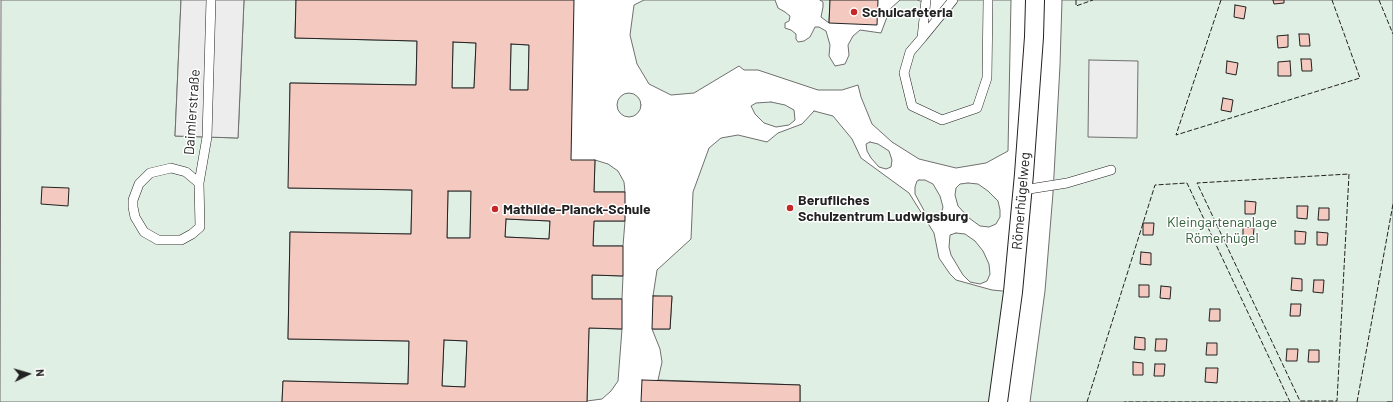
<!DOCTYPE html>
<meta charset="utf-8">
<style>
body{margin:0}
#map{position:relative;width:1393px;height:402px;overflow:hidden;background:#fff;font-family:Barlow,sans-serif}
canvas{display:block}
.north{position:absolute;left:8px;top:354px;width:40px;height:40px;-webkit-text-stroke:3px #fff;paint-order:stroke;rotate:85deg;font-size:11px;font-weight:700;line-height:16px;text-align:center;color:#222}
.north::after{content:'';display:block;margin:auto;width:14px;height:18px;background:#222;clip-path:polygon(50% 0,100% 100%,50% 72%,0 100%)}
</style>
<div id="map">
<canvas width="1393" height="402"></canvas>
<div class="north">N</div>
</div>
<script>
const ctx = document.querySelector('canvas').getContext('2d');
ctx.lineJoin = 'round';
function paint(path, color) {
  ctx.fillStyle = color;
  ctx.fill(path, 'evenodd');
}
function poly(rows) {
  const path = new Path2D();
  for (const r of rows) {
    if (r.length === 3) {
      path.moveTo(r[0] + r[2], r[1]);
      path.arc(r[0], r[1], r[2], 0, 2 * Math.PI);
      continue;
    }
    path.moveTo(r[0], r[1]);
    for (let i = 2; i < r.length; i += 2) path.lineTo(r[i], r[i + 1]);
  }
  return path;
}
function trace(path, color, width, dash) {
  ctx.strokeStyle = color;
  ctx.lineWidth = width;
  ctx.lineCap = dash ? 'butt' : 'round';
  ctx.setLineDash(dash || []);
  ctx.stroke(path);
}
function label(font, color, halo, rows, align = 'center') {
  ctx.font = font + ' Barlow,sans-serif';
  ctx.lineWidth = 3;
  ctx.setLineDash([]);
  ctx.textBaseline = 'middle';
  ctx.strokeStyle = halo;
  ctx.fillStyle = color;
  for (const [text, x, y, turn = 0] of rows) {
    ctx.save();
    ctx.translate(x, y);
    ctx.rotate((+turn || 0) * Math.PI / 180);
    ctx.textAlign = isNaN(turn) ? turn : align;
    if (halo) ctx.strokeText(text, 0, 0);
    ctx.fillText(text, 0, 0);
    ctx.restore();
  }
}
const green = poly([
 [1,0,181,0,175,136,238,138,244,0,296,0,295,38,417,41,416,85,290,83,289,188,412,190,411,234,290,232,288,339,409,341,408,384,283,381,282,402,0,402,1,0],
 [644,0,775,0,778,8,785,12,790,16,789,21,785,23,785,28,791,30,796,34,796,39,798,42,804,41,810,37,815,27,819,27,826,31,830,45,829,56,835,66,845,64,849,55,848,45,853,36,860,30,881,33,890,9,900,0,917,0,926,3,922,38,953,0,1011,0,1008,151,986,163,956,168,919,159,892,142,872,124,861,97,858,85,842,90,818,90,758,70,744,70,739,66,694,93,671,95,649,84,637,64,630,35,634,5,644,0],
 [820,0,830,0,829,23,821,17,823,7,823,2,820,0],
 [1062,0,1393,0,1393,402,1030,402,1045,291,1053,193,1060,65,1062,0],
 [453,42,476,43,474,88,452,88,453,42],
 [511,44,529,45,528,90,510,90,511,44],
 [629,105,12],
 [771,102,785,105,794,110,795,120,789,125,776,127,764,123,755,114,751,106,756,103,771,102],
 [814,111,833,116,852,139,861,158,909,193,934,233,939,258,950,274,956,280,992,290,1013,292,998,402,800,402,800,385,658,380,662,362,660,349,652,329,670,329,672,297,653,296,657,270,691,239,693,192,709,148,721,138,738,135,767,142,778,133,802,124,814,111],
 [870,142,878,144,889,151,892,160,891,167,886,169,879,167,871,158,867,151,866,144,870,142],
 [595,160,608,164,618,171,624,182,625,192,594,192,595,160],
 [919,180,925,180,933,184,940,196,943,207,941,215,938,219,931,219,927,216,915,194,915,187,917,181,919,180],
 [968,183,978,184,988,191,998,201,1000,210,1000,217,996,224,989,227,980,226,969,218,958,206,955,195,956,188,960,184,968,183],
 [448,191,471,191,470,238,447,238,448,191],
 [506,219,550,221,549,239,505,237,506,219],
 [594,221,625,221,623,246,593,246,594,221],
 [956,233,965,234,975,241,983,251,989,264,990,274,987,281,980,284,970,282,963,275,951,255,949,247,950,235,956,233],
 [592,275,623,276,622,299,592,299,592,275],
 [589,328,622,329,618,381,611,391,602,399,587,401,589,328],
 [444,340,467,341,465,387,442,386,444,340]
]);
const parking = poly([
 [181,0,244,0,238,138,175,136,181,0],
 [1089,60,1138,61,1137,138,1088,137,1089,60]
]);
const building = poly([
 [296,0,574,0,571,160,595,160,594,192,625,192,625,221,594,221,593,246,623,246,623,276,592,275,592,299,622,299,622,329,589,328,587,402,282,402,283,381,408,384,409,341,288,339,290,232,411,234,412,190,288,188,290,83,416,85,417,41,295,38,296,0],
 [453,42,476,43,474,88,452,88,453,42],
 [511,44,529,45,528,90,510,90,511,44],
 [448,191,471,191,470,238,447,238,448,191],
 [506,219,550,221,549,239,505,237,506,219],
 [444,340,467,341,465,387,442,386,444,340],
 [830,0,878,0,877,25,829,23,830,0],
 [1273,0,1284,0,1284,3,1274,4,1273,0],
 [1235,5,1246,7,1244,19,1234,17,1235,5],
 [1299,34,1309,34,1310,46,1300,46,1299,34],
 [1288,35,1288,47,1278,48,1277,36,1288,35],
 [1301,59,1311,59,1312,71,1302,71,1301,59],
 [1227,61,1238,63,1236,75,1226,73,1227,61],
 [1290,61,1291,76,1278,76,1278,62,1290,61],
 [1223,98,1233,100,1231,112,1221,110,1223,98],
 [42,187,69,188,68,206,41,204,42,187],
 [1245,201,1256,202,1255,214,1245,214,1245,201],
 [1297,206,1308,206,1307,219,1297,218,1297,206],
 [1319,208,1329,208,1329,220,1318,220,1319,208],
 [1143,223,1154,223,1153,235,1143,235,1143,223],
 [1243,227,1254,228,1253,240,1243,239,1243,227],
 [1295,231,1306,232,1305,244,1295,244,1295,231],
 [1317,232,1328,233,1327,245,1317,245,1317,232],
 [1141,252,1151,253,1151,265,1140,264,1141,252],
 [1292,278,1302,279,1302,291,1291,290,1292,278],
 [1314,280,1324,280,1323,293,1313,292,1314,280],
 [1139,285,1149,285,1149,297,1139,297,1139,285],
 [1161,286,1171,287,1170,299,1160,298,1161,286],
 [653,296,672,296,670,329,652,329,653,296],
 [1291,304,1301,304,1300,316,1290,316,1291,304],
 [1210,309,1220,309,1220,321,1209,321,1210,309],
 [1135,337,1145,338,1145,350,1134,349,1135,337],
 [1156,339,1167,339,1166,351,1155,351,1156,339],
 [1207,343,1217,343,1217,355,1206,355,1207,343],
 [1287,349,1298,349,1297,361,1286,361,1287,349],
 [1309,350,1319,350,1319,362,1308,362,1309,350],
 [1133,362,1143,363,1143,375,1133,375,1133,362],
 [1155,364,1165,364,1164,376,1154,376,1155,364],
 [1206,368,1218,368,1217,383,1205,382,1206,368],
 [642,380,800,385,800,402,641,402,642,380]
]);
const service = poly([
 [953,0,922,38,910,52,904,73,912,106,942,120,977,108,987,78,988,0],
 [922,38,926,0],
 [199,183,186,172,171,168,150,173,139,184,133,200,133,207,135,217,144,232,158,240,181,240,192,234,200,227,199,183,207,137,211,0],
 [1023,190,1067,183,1111,170]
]);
const minor = poly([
 [998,402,1013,292,1024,174,1034,37,1035,0]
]);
const fence = poly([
 [1076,0,1076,6,1093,0],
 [1221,0,1176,135,1360,78,1332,0],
 [1379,0,1393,34],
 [1349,174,1337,401,1300,401,1197,183,1349,174],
 [1087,402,1155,185,1187,183,1290,402,1124,402],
 [1357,402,1393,204],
 [1387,402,1393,402]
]);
const markers = [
 [854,12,4,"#c62828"],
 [790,208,4,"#c62828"],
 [495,209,4,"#c62828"]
];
const poiNames = [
 ["Schulcafeteria",862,12],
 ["Berufliches",798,200],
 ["Schulzentrum Ludwigsburg",798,216],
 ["Mathilde-Planck-Schule",503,209]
];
const streetNames = [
 ["Daimlerstraße",192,112,-86],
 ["Römerhügelweg",1021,201,-85]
];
const parkNames = [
 ["Kleingartenanlage",1222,222],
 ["Römerhügel",1222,238]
];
paint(green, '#e0efe3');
trace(green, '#6f6f6f', 1);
paint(parking, '#ededed');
trace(parking, '#6f6f6f', 1);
paint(building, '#f3c9c0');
trace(building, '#222', 1);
trace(service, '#222', 10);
trace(minor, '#222', 20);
trace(service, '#fff', 9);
trace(minor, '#fff', 18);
trace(fence, '#222', 1, [5, 2]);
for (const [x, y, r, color] of markers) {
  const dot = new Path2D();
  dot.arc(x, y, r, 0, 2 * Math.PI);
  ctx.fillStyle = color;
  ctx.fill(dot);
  trace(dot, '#fff', 1.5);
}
label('bold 14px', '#222', '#fff', poiNames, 'left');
label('14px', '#222', '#fff', streetNames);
label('14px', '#2f5e38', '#fff', parkNames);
</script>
